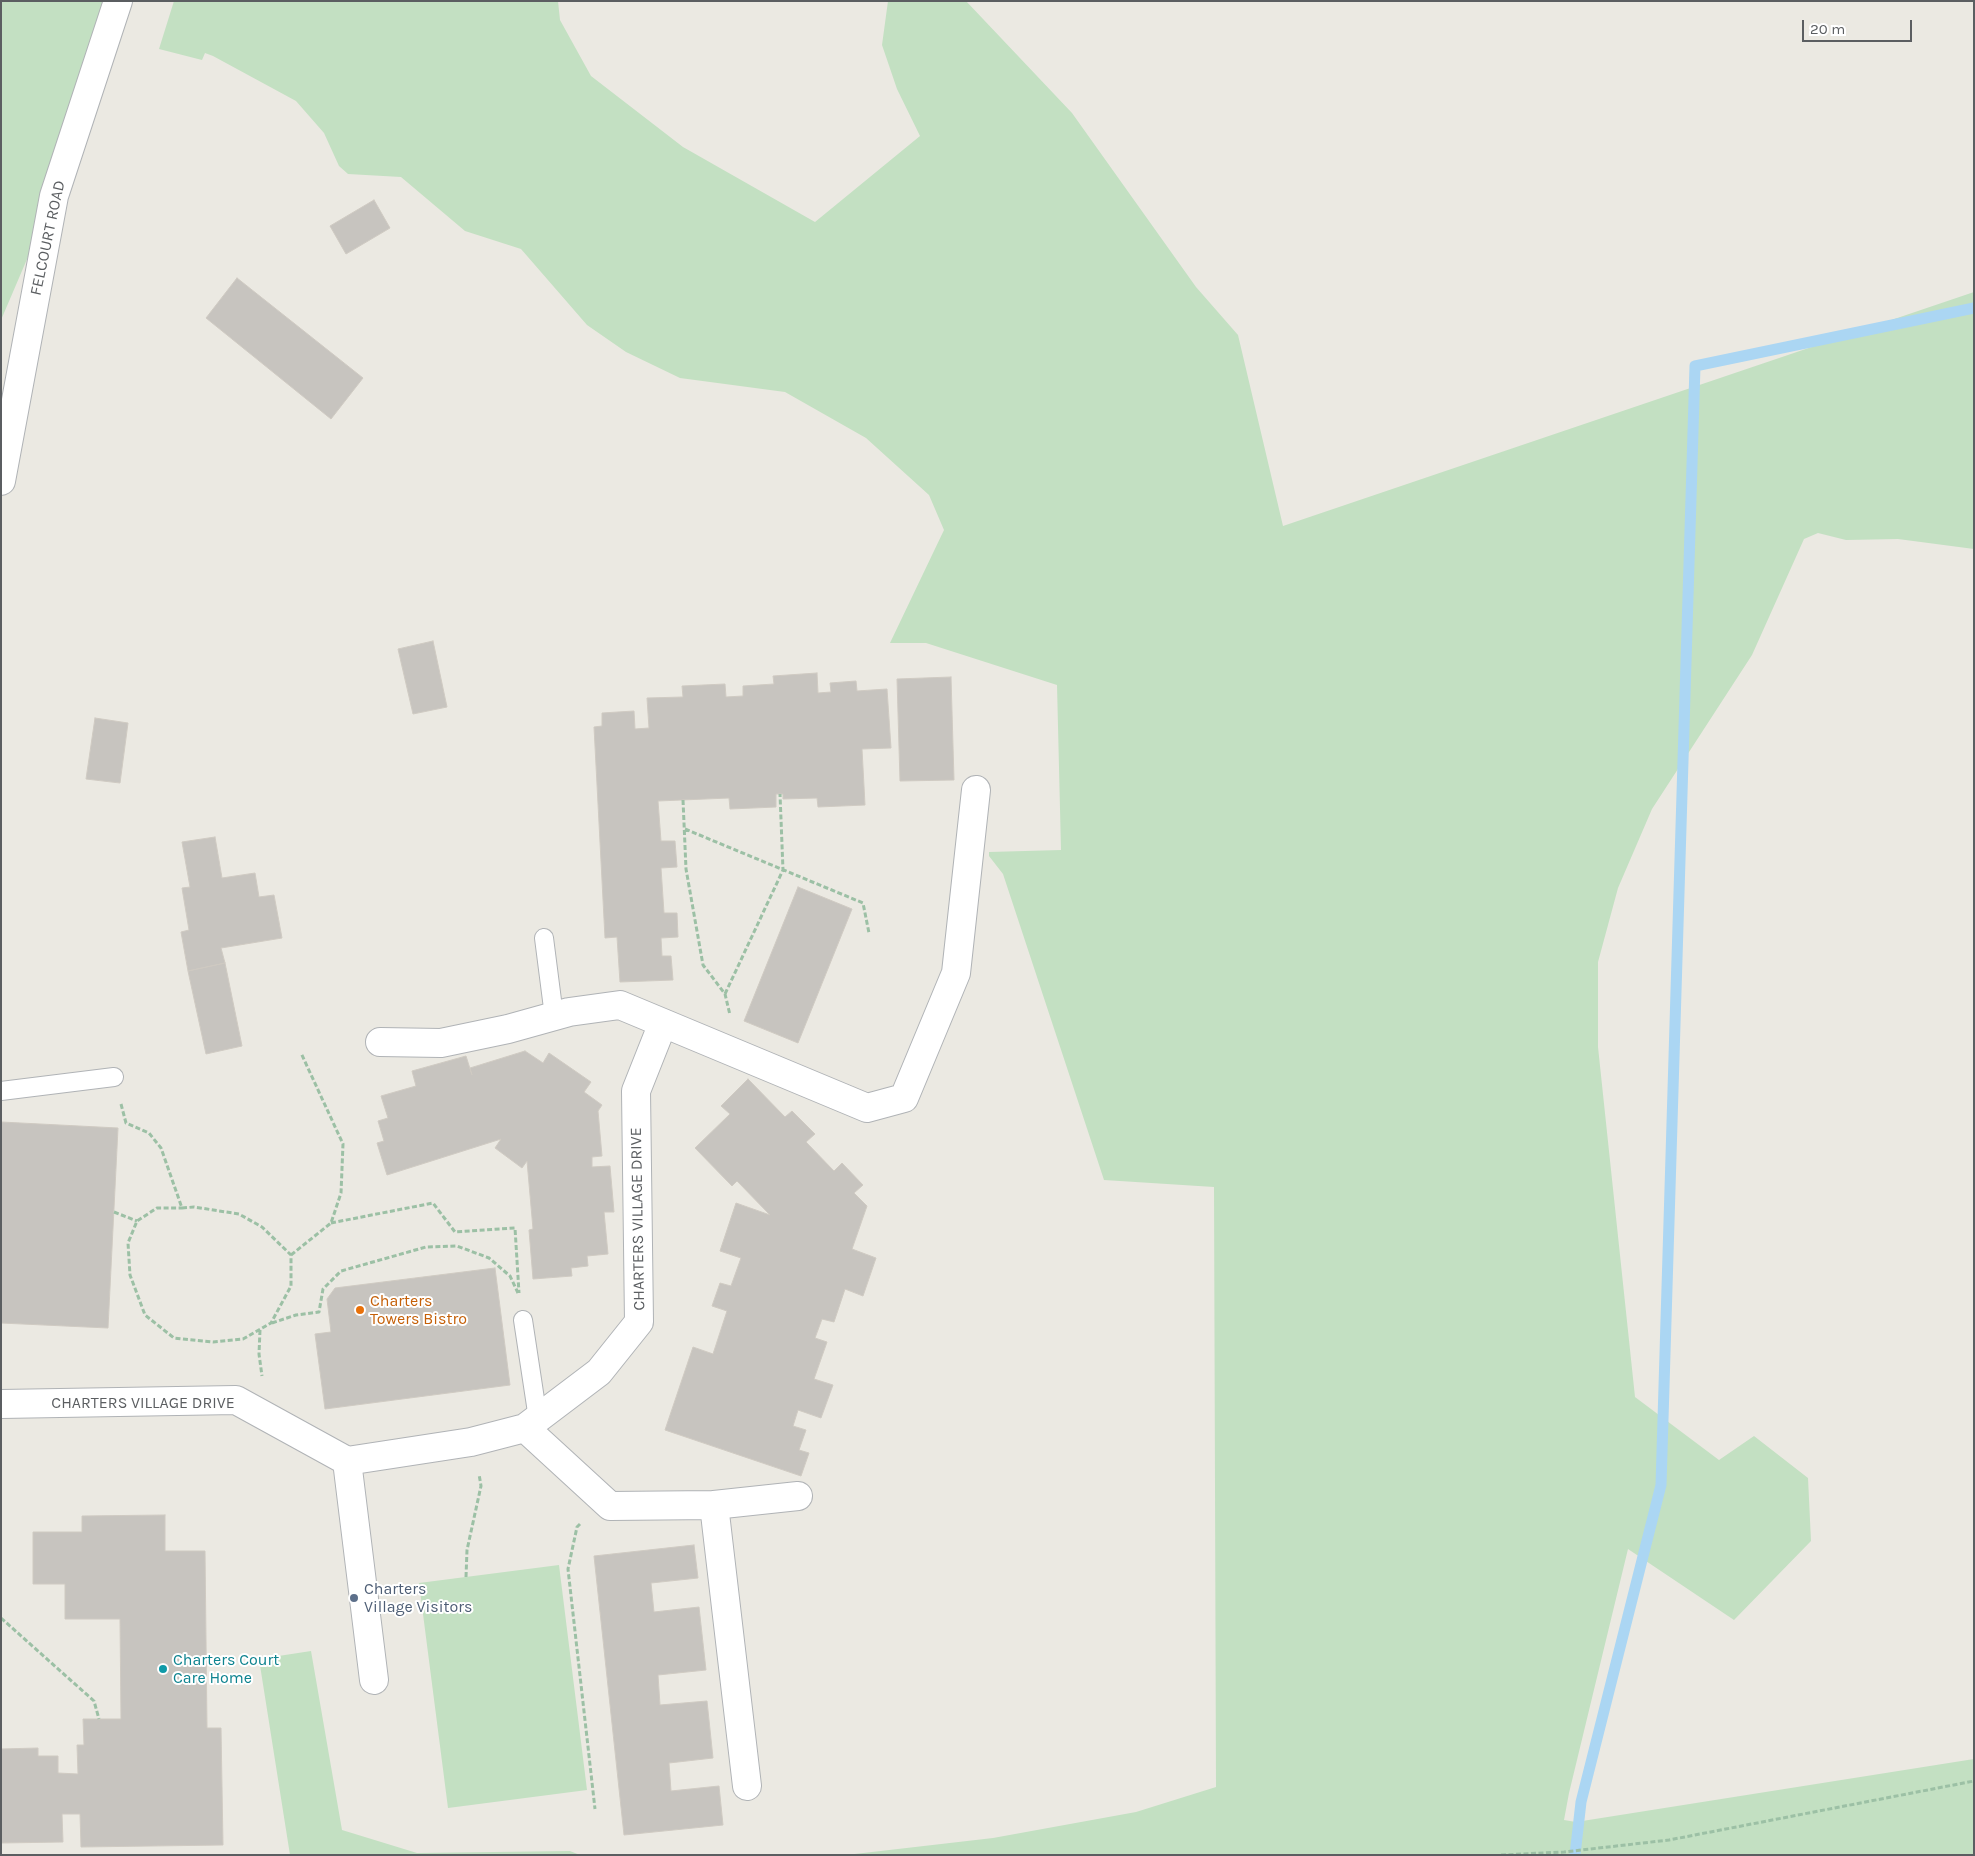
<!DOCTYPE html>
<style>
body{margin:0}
#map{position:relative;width:1975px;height:1856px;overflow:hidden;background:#ebe9e2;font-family:Karla,sans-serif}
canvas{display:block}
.frame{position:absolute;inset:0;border:2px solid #5b5e61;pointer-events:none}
.scale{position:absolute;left:1802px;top:20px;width:110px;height:22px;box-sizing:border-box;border:2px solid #5b5e61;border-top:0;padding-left:6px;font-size:15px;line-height:18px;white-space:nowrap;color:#5b5e61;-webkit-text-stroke:4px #fff;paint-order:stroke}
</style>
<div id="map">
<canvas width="1975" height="1856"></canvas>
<div class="frame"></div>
<div class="scale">20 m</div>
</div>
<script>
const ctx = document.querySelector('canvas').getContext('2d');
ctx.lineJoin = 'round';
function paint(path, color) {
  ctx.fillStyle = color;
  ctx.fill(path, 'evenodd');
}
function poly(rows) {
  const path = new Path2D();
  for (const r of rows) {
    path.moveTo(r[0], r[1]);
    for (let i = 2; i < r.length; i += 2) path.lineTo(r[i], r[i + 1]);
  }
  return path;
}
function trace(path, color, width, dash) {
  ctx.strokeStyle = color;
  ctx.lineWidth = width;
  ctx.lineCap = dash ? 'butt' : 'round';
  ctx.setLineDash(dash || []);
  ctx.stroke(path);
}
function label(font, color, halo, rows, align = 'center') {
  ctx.font = font + ' Karla,sans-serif';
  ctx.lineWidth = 4;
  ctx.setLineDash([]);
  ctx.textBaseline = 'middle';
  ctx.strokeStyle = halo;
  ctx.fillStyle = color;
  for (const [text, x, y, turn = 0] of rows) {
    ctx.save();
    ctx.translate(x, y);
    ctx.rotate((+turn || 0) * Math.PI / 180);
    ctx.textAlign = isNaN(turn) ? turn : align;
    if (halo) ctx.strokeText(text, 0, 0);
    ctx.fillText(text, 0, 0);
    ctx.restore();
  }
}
const green = poly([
 [1,1,118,1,54,196,1,320],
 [174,1,558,1,560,20,591,76,683,147,815,222,920,136,897,89,882,45,888,1,966,1,1072,113,1196,287,1238,335,1283,526,1974,292,1974,549,1898,539,1846,540,1818,533,1804,539,1752,655,1652,809,1618,888,1598,962,1598,1047,1635,1397,1719,1460,1754,1436,1808,1478,1811,1541,1734,1620,1628,1549,1569,1793,1564,1820,1576,1822,1974,1759,1974,1855,846,1855,993,1838,1136,1812,1216,1787,1214,1187,1104,1180,1003,874,989,856,989,852,1061,850,1057,685,926,643,890,643,944,530,929,495,866,438,785,392,680,378,626,352,587,325,521,249,465,231,401,177,348,174,339,166,324,133,296,101,213,56,205,53,202,60,159,49],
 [559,1565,587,1790,448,1808,419,1583],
 [311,1651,342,1830,417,1853,570,1851,580,1855,290,1855,259,1659]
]);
const stream = poly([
 [1575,1855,1581,1802,1661,1485,1695,366,1974,308]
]);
const building = poly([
 [374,200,390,228,346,254,330,226,374,200],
 [237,278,363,378,331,419,206,318,237,278],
 [433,641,447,707,413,714,398,649,433,641],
 [817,673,818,693,831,692,830,683,856,681,857,691,887,689,891,748,862,749,865,805,818,807,817,798,783,799,783,794,776,794,776,807,730,809,729,798,658,801,661,841,675,841,677,867,661,868,664,913,677,913,678,937,661,938,662,956,671,956,673,980,620,982,617,937,605,938,594,727,602,726,602,713,634,711,635,729,649,728,647,698,683,697,682,686,725,684,726,697,743,696,743,686,774,684,773,676,817,673],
 [951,677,954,780,900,781,897,679,951,677],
 [95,718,128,723,120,783,86,779,95,718],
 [215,837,222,878,255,873,259,897,274,895,282,938,221,948,225,963,188,971,181,932,189,930,182,888,190,887,182,842,215,837],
 [798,887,852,909,798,1043,744,1021,798,887],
 [225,963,242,1046,206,1054,188,971,225,963],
 [525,1051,543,1063,549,1053,591,1082,584,1092,602,1105,598,1111,602,1156,592,1157,592,1167,610,1166,614,1212,604,1212,608,1254,587,1256,588,1266,571,1268,572,1276,533,1279,529,1230,533,1229,527,1161,522,1168,495,1148,501,1139,387,1175,377,1143,384,1141,378,1121,388,1118,381,1096,416,1086,412,1071,466,1056,472,1075,470,1068,525,1051],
 [748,1079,785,1117,792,1111,815,1134,806,1142,834,1171,842,1163,863,1185,854,1193,867,1206,852,1249,876,1258,863,1296,845,1289,834,1322,822,1319,815,1338,827,1342,814,1379,833,1385,821,1418,798,1410,793,1426,806,1430,799,1450,809,1453,801,1476,665,1430,693,1347,713,1354,727,1311,712,1306,720,1283,731,1286,741,1258,720,1251,736,1203,770,1215,737,1181,732,1186,695,1148,730,1114,721,1106,748,1079],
 [1,1122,118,1128,108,1328,1,1323,1,1122],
 [495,1268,510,1385,325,1409,315,1334,331,1332,327,1299,335,1288,495,1268],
 [165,1515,165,1551,205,1551,207,1728,221,1728,223,1845,81,1847,80,1814,62,1814,63,1842,1,1843,1,1749,38,1748,38,1756,58,1756,58,1773,78,1774,77,1745,84,1745,83,1719,121,1719,120,1619,65,1619,65,1584,33,1584,33,1532,82,1532,82,1516,165,1515],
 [694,1545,698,1578,651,1583,654,1612,699,1607,706,1670,658,1675,660,1705,707,1701,713,1758,669,1763,671,1791,719,1786,723,1825,624,1835,594,1556,694,1545]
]);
const path = poly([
 [683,800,686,869,703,965,725,994,730,1015],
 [685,829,863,903,869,933],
 [725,994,783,870,780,794],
 [121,1104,126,1123,149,1133,161,1148,182,1208,194,1207,239,1214,262,1227,291,1255,291,1286,271,1323,243,1339,213,1342,174,1338,145,1315,130,1275,128,1243,137,1221,157,1208,182,1208],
 [114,1212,137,1221],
 [331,1223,433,1203,455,1232,515,1228,519,1293],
 [291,1255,331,1223,341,1193,343,1144,301,1053],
 [272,1323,296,1315,319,1312,323,1289,341,1271,426,1247,457,1246,489,1258,510,1276,518,1293],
 [260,1330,259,1354,262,1376],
 [580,1524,577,1527,568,1569,595,1809],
 [466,1577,467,1550,481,1486,479,1474],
 [1,1618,94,1701,99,1719],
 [1501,1855,1564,1852,1669,1840,1974,1781]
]);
const service = poly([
 [544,938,554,1016],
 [1,1091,114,1077],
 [523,1320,538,1419]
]);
const minor = poly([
 [380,1042,441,1043,508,1029,569,1012,620,1005,867,1108,904,1098,956,973,976,790],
 [1,1404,236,1400,347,1461,471,1442,525,1428,599,1372,639,1322,636,1091,663,1023],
 [525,1428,610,1506,714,1505,798,1496],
 [347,1461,374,1680],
 [714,1505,747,1786]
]);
const tertiary = poly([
 [1,481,54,196,118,1]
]);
const markers = [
 [360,1310,5,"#e8710a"],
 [354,1598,5,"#5c6f8a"],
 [163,1669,5,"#0f9aa8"]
];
const streetNames = [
 ["FELCOURT ROAD",48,238,-78],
 ["CHARTERS VILLAGE DRIVE",638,1219,-91],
 ["CHARTERS VILLAGE DRIVE",143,1403]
];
const foodNames = [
 ["Charters",370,1301],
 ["Towers Bistro",370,1319]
];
const serviceNames = [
 ["Charters",364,1589],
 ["Village Visitors",364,1607]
];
const cultureNames = [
 ["Charters Court",173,1660],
 ["Care Home",173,1678]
];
paint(green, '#c3e0c2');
trace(stream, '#abd6f3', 11);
paint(building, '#c7c4bf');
trace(building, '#cfcac2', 1);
trace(service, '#b0b3b6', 20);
trace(minor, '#b0b3b6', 30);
trace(tertiary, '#b0b3b6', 30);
trace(path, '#9cc0a5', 3, [5, 2.5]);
trace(service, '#fff', 18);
trace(minor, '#fff', 28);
trace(tertiary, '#fff', 28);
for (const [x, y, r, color] of markers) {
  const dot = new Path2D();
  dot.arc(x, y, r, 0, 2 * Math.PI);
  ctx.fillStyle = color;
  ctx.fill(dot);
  trace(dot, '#fff', 2);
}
label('16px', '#5b5e61', '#fff', streetNames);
label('16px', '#c56008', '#fff', foodNames, 'left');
label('16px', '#4e5e75', '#fff', serviceNames, 'left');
label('16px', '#0d838f', '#fff', cultureNames, 'left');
</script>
